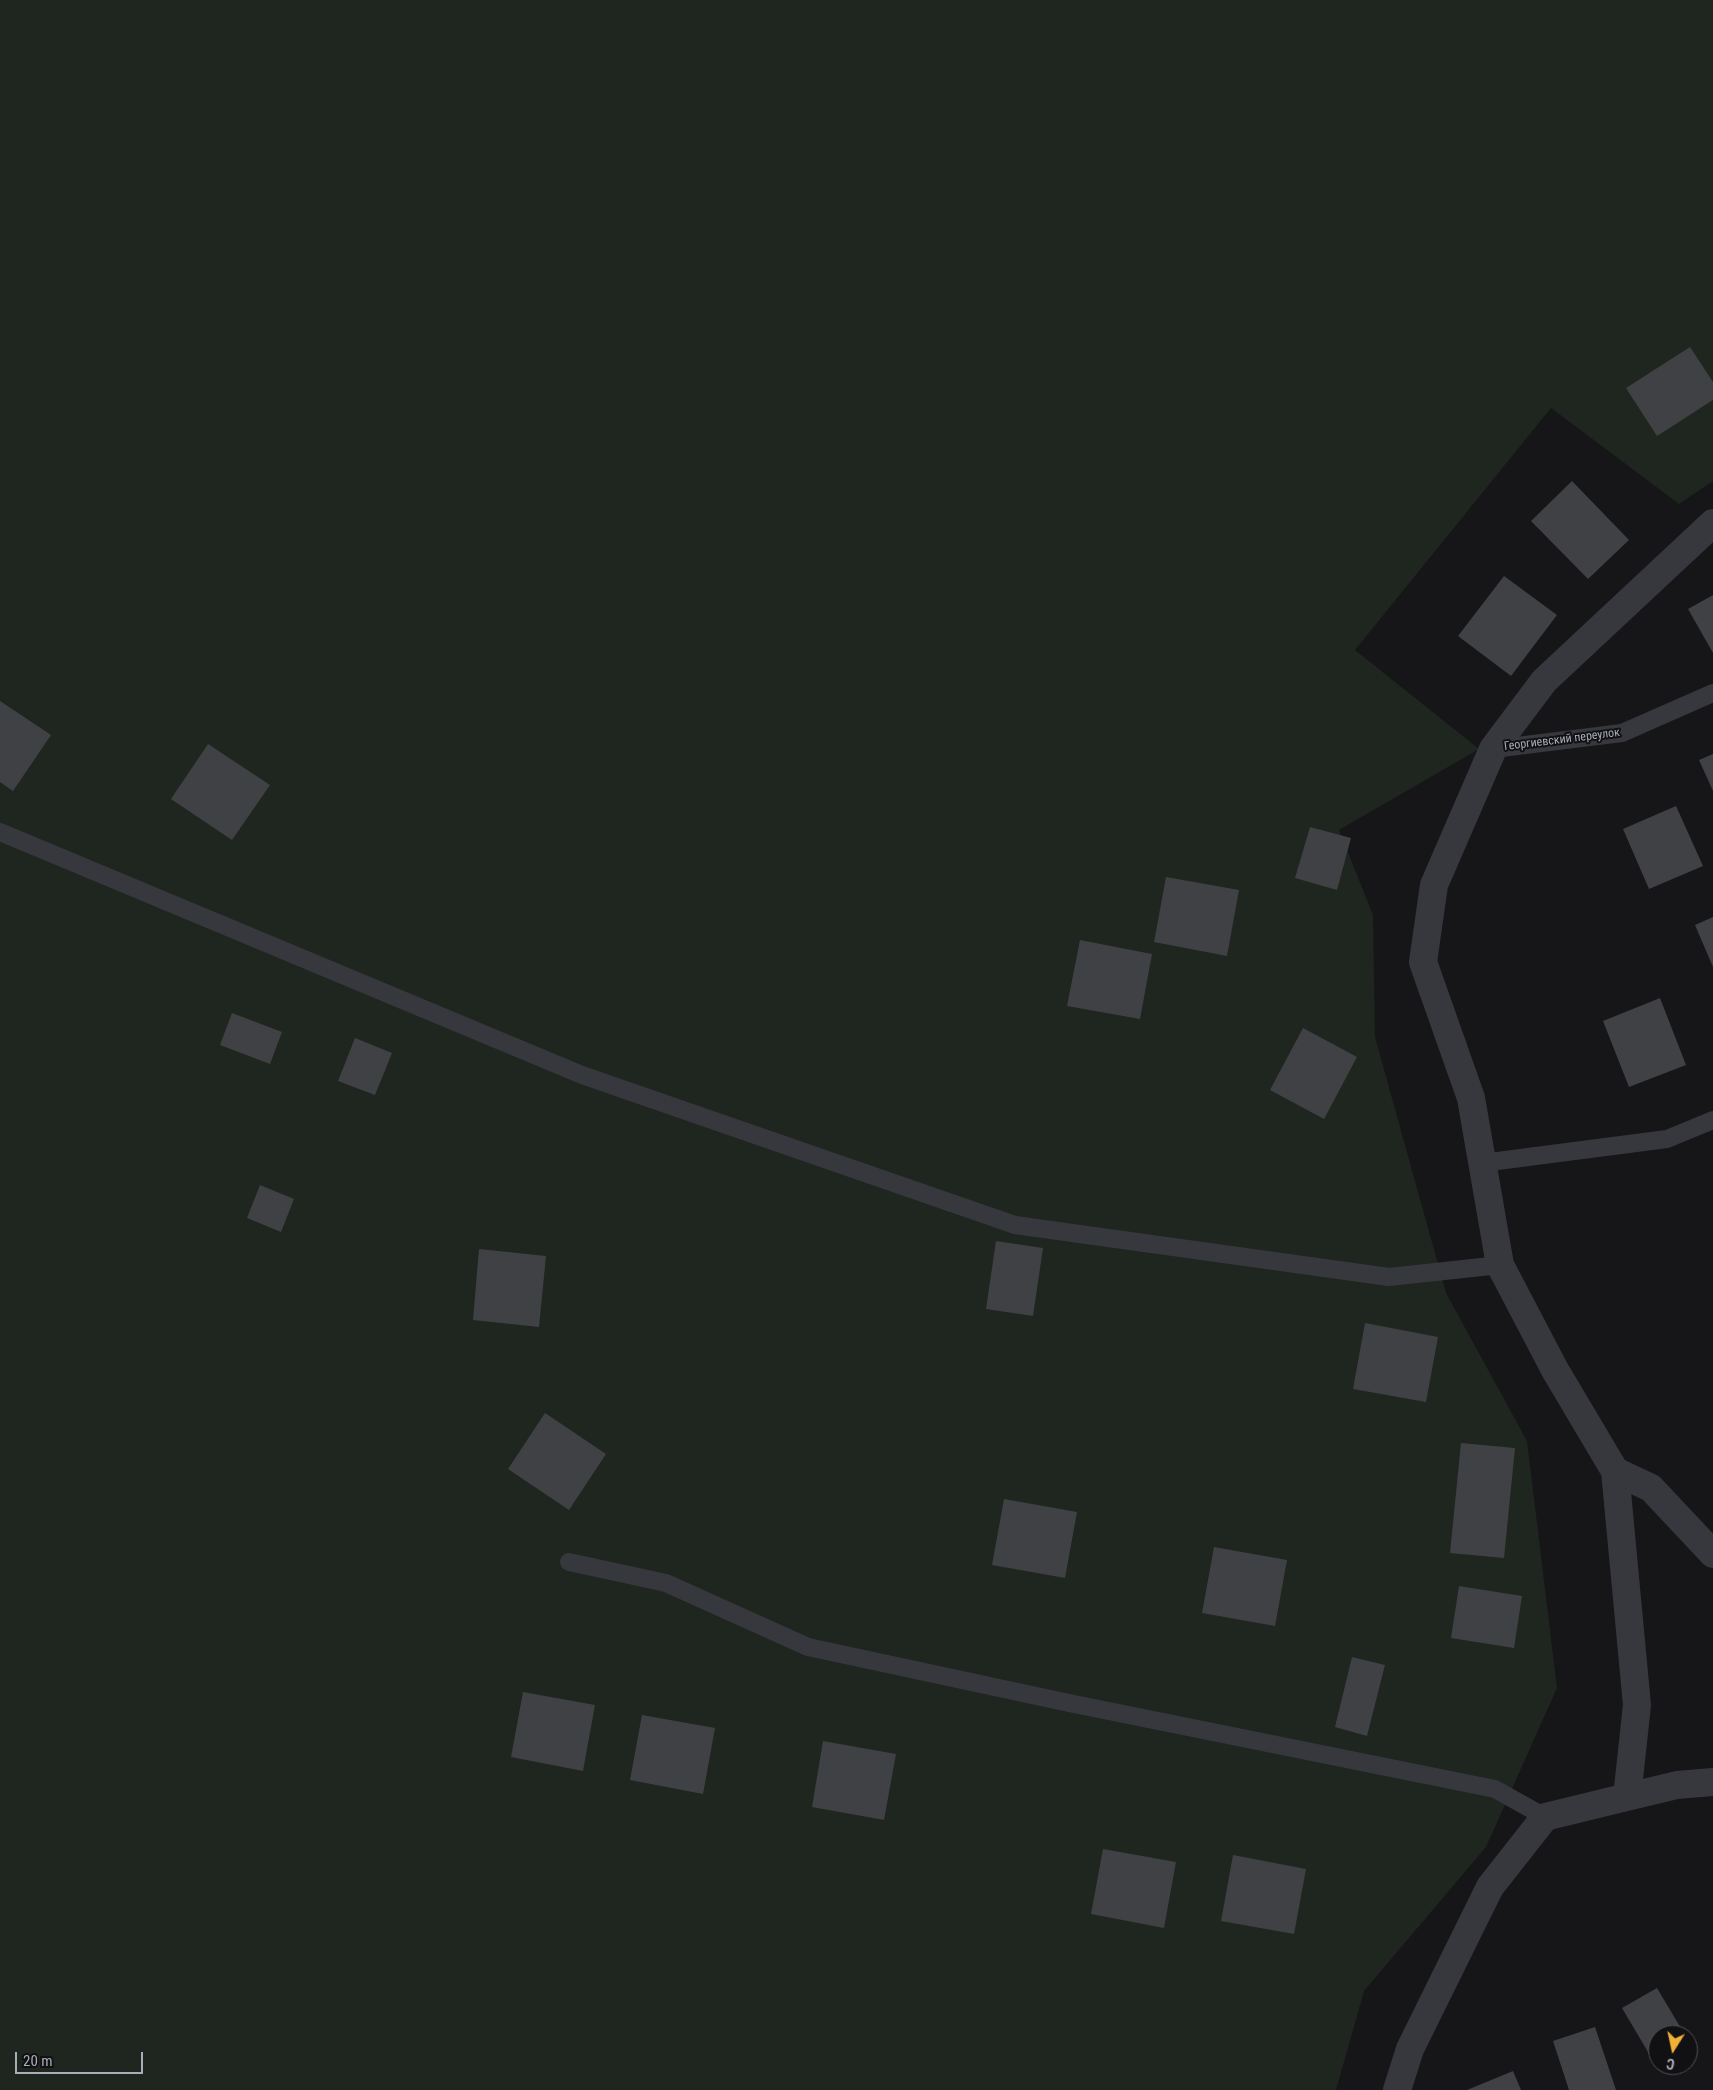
<!DOCTYPE html>
<meta charset="utf-8">
<style>
body{margin:0}
#map{position:relative;width:1713px;height:2090px;overflow:hidden;background:#161618;font-family:"Roboto Condensed",sans-serif}
canvas{display:block}
.north{position:absolute;left:1648px;top:2025px;width:50px;height:50px;box-sizing:border-box;background:#111113;border:1px solid #4d4f55;border-radius:50%;rotate:190deg;font-size:14px;font-weight:700;line-height:20px;text-align:center;color:#a8adb8}
.north::after{content:'';display:block;margin:auto;width:18px;height:22px;background:#f2b134;clip-path:polygon(50% 0,100% 100%,50% 72%,0 100%)}
.scale{position:absolute;left:15px;top:2052px;width:128px;height:22px;box-sizing:border-box;border:2px solid #a8adb8;border-top:0;padding-left:6px;font-size:15px;line-height:18px;white-space:nowrap;color:#a8adb8;-webkit-text-stroke:4px #111113;paint-order:stroke}
</style>
<div id="map">
<canvas width="1713" height="2090"></canvas>
<div class="north">С</div>
<div class="scale">20 m</div>
</div>
<script>
const ctx = document.querySelector('canvas').getContext('2d');
ctx.lineJoin = 'round';
function paint(path, color) {
  ctx.fillStyle = color;
  ctx.fill(path, 'evenodd');
}
function poly(rows) {
  const path = new Path2D();
  for (const r of rows) {
    path.moveTo(r[0], r[1]);
    for (let i = 2; i < r.length; i += 2) path.lineTo(r[i], r[i + 1]);
  }
  return path;
}
function trace(path, color, width, dash) {
  ctx.strokeStyle = color;
  ctx.lineWidth = width;
  ctx.lineCap = dash ? 'butt' : 'round';
  ctx.setLineDash(dash || []);
  ctx.stroke(path);
}
function label(font, color, halo, rows, align = 'center') {
  ctx.font = font + ' "Roboto Condensed",sans-serif';
  ctx.lineWidth = 4;
  ctx.setLineDash([]);
  ctx.textBaseline = 'middle';
  ctx.strokeStyle = halo;
  ctx.fillStyle = color;
  for (const [text, x, y, turn = 0] of rows) {
    ctx.save();
    ctx.translate(x, y);
    ctx.rotate((+turn || 0) * Math.PI / 180);
    ctx.textAlign = isNaN(turn) ? turn : align;
    if (halo) ctx.strokeText(text, 0, 0);
    ctx.fillText(text, 0, 0);
    ctx.restore();
  }
}
const green = poly([
 [0,0,1713,0,1713,481,1679,504,1551,408,1355,650,1479,749,1339,830,1373,915,1375,1037,1446,1293,1527,1441,1557,1688,1486,1847,1364,1991,1336,2090,0,2090]
]);
const building = poly([
 [1690,347,1713,382,1713,400,1657,436,1626,388],
 [1572,481,1629,540,1588,579,1531,521],
 [1504,576,1557,615,1511,676,1458,636],
 [1713,595,1713,653,1688,609],
 [0,701,51,735,13,791,0,782],
 [208,744,270,785,232,840,171,799],
 [1713,754,1713,791,1699,760],
 [1676,806,1703,866,1649,889,1623,829],
 [1310,827,1351,838,1337,890,1295,878],
 [1166,877,1239,890,1227,956,1154,942],
 [1713,917,1713,967,1695,925],
 [1080,940,1152,954,1140,1019,1067,1006],
 [1660,998,1686,1065,1629,1087,1603,1021],
 [232,1013,282,1032,270,1064,220,1045],
 [1303,1028,1357,1057,1324,1119,1270,1090],
 [355,1038,392,1053,375,1095,338,1081],
 [260,1185,294,1199,281,1232,247,1218],
 [996,1241,1043,1248,1033,1316,986,1309],
 [479,1249,546,1256,539,1327,473,1320],
 [1365,1323,1438,1337,1426,1402,1353,1389],
 [545,1413,606,1454,569,1510,508,1469],
 [1461,1443,1515,1448,1504,1558,1450,1553],
 [1004,1499,1077,1512,1065,1578,992,1565],
 [1214,1547,1287,1560,1275,1626,1202,1613],
 [1459,1586,1522,1596,1514,1648,1451,1638],
 [1352,1657,1385,1665,1367,1736,1335,1727],
 [523,1692,595,1705,583,1771,511,1757],
 [642,1715,715,1728,703,1794,630,1780],
 [823,1741,896,1754,884,1820,812,1807],
 [1103,1849,1176,1862,1164,1928,1091,1914],
 [1233,1855,1306,1869,1294,1934,1221,1921],
 [1657,1988,1685,2035,1658,2035,1658,2065,1665,2065,1658,2069,1622,2008],
 [1595,2027,1616,2090,1569,2090,1553,2041],
 [1513,2071,1521,2090,1467,2090]
]);
const lane = poly([
 [1493,749,1622,733,1713,693],
 [0,832,582,1075,1015,1225,1389,1277,1500,1265],
 [1482,1163,1667,1139,1713,1120],
 [569,1562,666,1583,808,1647,1069,1703,1495,1789,1545,1817]
]);
const street = poly([
 [1615,1471,1651,1488,1713,1554],
 [1627,1797,1677,1785,1713,1782],
 [1397,2090,1410,2049,1490,1887,1545,1817,1627,1797,1637,1705,1615,1471,1555,1370,1500,1265,1471,1098,1423,962,1434,885,1493,749,1544,681,1713,523]
]);
const streetNames = [
 ["Георгиевский переулок",1562,740,-7]
];
paint(green, '#1e261f');
paint(building, '#404145');
trace(lane, '#37383d', 18);
trace(street, '#37383d', 28);
label('12px', '#a8adb8', '#111113', streetNames);
</script>
